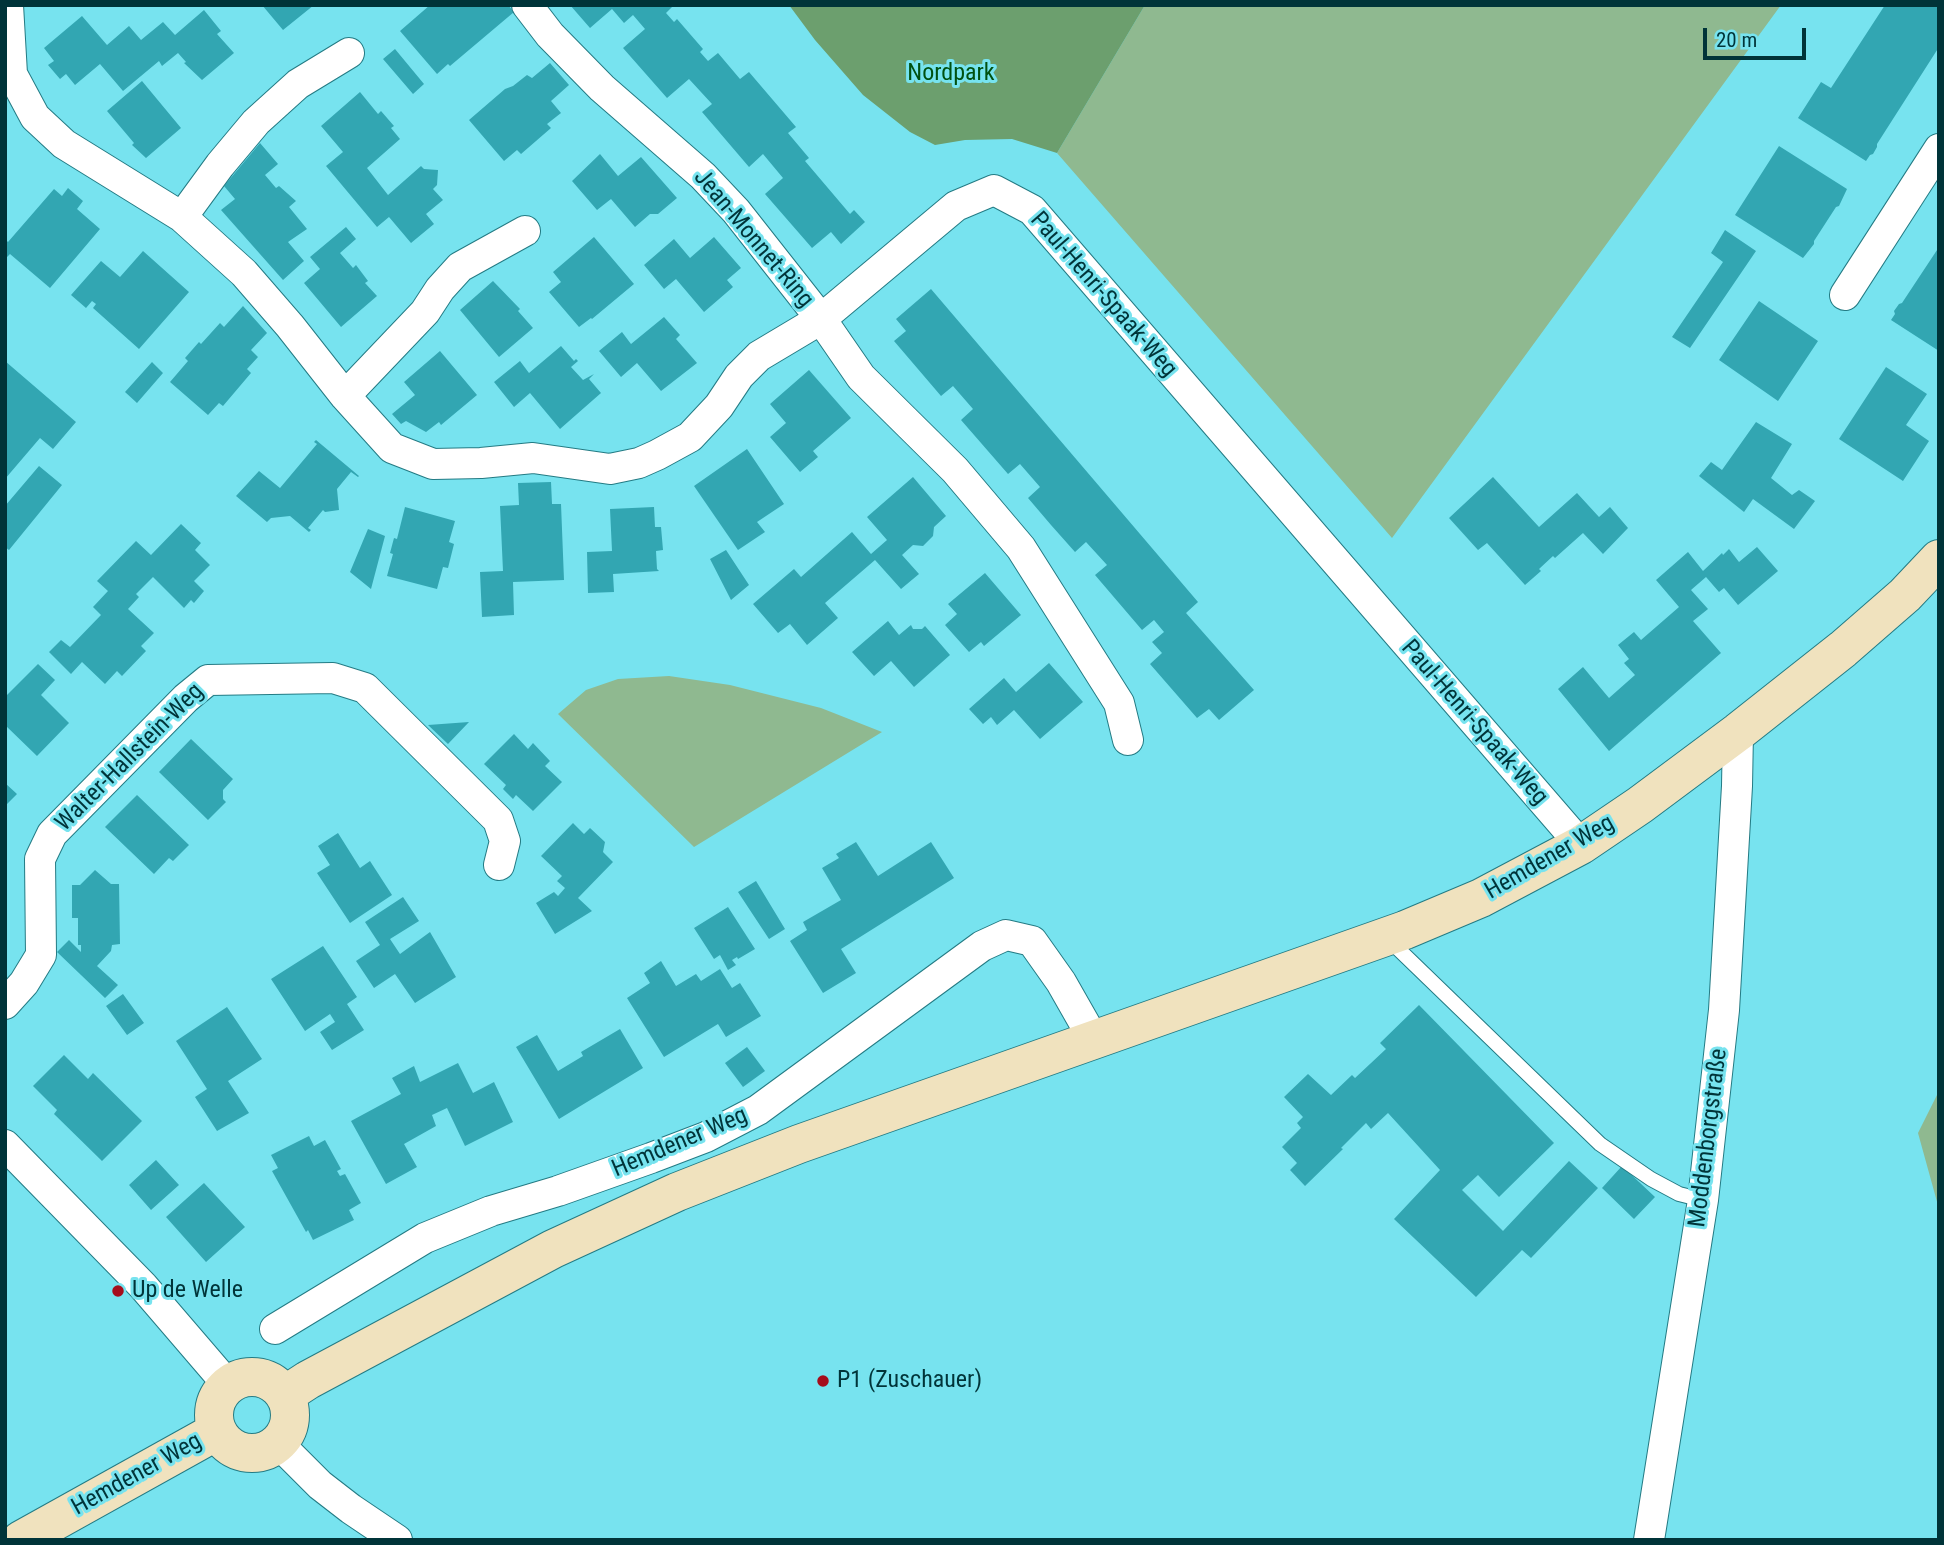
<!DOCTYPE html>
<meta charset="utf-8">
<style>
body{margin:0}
#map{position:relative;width:1944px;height:1545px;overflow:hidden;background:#77e3ef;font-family:"Roboto Condensed",sans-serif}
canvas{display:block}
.frame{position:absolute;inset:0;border:7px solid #003439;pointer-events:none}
.scale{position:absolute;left:1703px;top:28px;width:103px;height:32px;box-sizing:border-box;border:4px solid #003439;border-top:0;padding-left:9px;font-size:21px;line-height:24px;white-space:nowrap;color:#003439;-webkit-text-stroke:5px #77e3ef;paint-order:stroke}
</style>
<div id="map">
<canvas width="1944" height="1545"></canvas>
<div class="frame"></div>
<div class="scale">20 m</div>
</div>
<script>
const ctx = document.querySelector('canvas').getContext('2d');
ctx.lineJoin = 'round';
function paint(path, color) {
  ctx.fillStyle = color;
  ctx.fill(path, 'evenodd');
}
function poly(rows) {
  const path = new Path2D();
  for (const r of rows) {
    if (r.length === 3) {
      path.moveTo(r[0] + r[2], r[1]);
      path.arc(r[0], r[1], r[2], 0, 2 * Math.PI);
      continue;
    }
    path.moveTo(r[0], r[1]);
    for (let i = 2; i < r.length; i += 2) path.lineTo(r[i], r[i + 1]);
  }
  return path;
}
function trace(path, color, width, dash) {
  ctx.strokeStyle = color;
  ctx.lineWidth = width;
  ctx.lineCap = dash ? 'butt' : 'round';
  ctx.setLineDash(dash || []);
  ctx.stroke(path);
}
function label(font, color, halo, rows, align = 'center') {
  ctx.font = font + ' "Roboto Condensed",sans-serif';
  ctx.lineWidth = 6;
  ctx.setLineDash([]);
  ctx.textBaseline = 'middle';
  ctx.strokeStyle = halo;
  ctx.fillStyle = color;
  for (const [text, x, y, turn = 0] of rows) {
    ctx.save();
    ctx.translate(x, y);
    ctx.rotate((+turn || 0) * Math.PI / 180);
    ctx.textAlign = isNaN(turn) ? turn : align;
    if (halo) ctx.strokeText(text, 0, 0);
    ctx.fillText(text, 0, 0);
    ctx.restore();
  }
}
const green = poly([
 [1145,5,1781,5,1392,538,1057,153],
 [669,676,730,685,821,708,882,732,694,847,558,714,586,690,618,679],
 [1939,1091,1939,1209,1918,1133]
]);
const forest = poly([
 [789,5,1145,5,1057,153,1012,139,965,140,935,145,910,132,863,95,815,40]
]);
const building = poly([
 [262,5,314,5,283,30],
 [430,5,508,5,514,12,450,66,448,64,437,74,400,31],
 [570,5,674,5,666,13,674,22,677,19,703,49,700,52,708,61,718,53,740,79,749,72,796,127,788,133,809,158,805,161,850,214,854,210,865,222,841,244,831,232,812,248,765,194,783,178,763,154,749,167,702,112,712,104,689,79,667,98,623,48,645,29,633,15,624,23,612,9,590,28],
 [1885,5,1939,5,1939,47,1877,144,1877,147,1873,154,1870,155,1866,161,1798,118,1821,82,1831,88],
 [204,10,221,31,217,34,234,53,202,80,184,63,186,62,178,53,162,66,159,61,123,91,100,64,75,85,66,74,60,79,48,65,54,61,44,48,82,16,107,45,129,26,141,40,163,22,175,35],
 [395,49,424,84,413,94,383,59],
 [550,63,569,85,551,101,561,113,547,124,551,128,521,154,517,150,504,161,469,120,505,89,513,86,527,75,532,78],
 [142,81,181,128,146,158,132,145,134,143,107,111],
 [360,92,378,114,381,111,394,126,391,128,400,139,367,168,388,195,421,166,424,169,438,170,437,185,433,189,443,200,426,214,434,224,411,243,389,217,377,227,326,166,343,152,321,126],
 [260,143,278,164,265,175,276,188,279,186,296,201,289,207,307,229,288,242,304,261,283,280,221,210,235,199,224,186],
 [1779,146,1847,189,1839,206,1836,207,1814,241,1814,244,1803,258,1735,215],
 [600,154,618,176,641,157,677,198,658,214,650,214,635,227,611,199,597,210,572,181],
 [68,188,83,201,77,209,100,229,50,288,10,254,5,259,5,239,8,242,54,189,62,196],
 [346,227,356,239,340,253,353,268,356,265,368,281,365,283,377,296,341,327,304,283,320,269,310,257],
 [1725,230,1756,251,1690,348,1672,337,1723,262,1711,253],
 [594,237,634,284,592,319,591,318,579,327,549,292,561,282,553,272],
 [714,237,741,268,727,280,733,287,704,312,676,279,664,289,644,265,674,239,690,258],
 [1939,247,1939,351,1891,320,1895,314,1894,311,1899,304,1902,303],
 [143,251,189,292,139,349,93,308,96,304,92,301,86,308,71,295,101,261,120,277],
 [493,281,520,309,518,311,533,328,499,357,460,310],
 [931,289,1198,602,1186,613,1254,690,1219,720,1209,709,1197,718,1150,664,1162,653,1152,642,1164,632,1154,620,1142,630,1095,575,1107,565,1086,542,1075,552,1051,525,1028,498,1040,487,1020,464,1008,474,961,420,973,409,953,386,941,396,894,341,906,331,896,319],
 [1759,301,1818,341,1778,401,1719,360],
 [243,306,267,333,251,350,258,357,247,369,251,373,223,406,219,403,208,415,170,382,188,361,185,358,199,342,201,344,220,323,224,327],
 [664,317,680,335,676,339,697,363,661,391,637,363,621,377,599,351,622,332,631,344],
 [561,346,574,361,576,359,578,361,571,367,583,380,594,374,589,379,601,393,560,429,530,393,514,407,494,382,520,361,529,373],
 [440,351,477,395,441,425,439,422,426,432,406,421,401,424,392,414,415,395,404,382],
 [5,361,76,422,53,449,40,438,5,479],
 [152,362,163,373,137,403,125,392],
 [1886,367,1927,394,1906,425,1929,441,1903,481,1839,439],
 [809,370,851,418,813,451,818,457,800,472,770,437,786,423,770,404],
 [1756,422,1792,444,1771,478,1792,495,1799,490,1815,501,1794,529,1753,499,1744,512,1699,476,1711,462,1722,470],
 [316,440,359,476,358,477,351,472,337,489,339,510,325,512,323,510,308,528,311,530,309,532,290,516,271,518,267,522,236,496,259,471,280,488,317,444,314,442],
 [747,449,784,504,757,522,765,532,738,550,694,486],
 [39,466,62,485,9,550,5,547,5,506],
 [913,477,946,516,934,527,933,536,923,546,913,545,902,555,919,574,901,589,875,560,825,603,838,618,807,645,790,624,778,633,753,604,794,569,801,577,852,532,871,554,887,540,867,517],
 [1493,477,1539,527,1577,493,1599,517,1610,507,1628,528,1603,554,1583,533,1555,558,1553,556,1539,569,1541,571,1525,585,1487,543,1478,550,1449,518],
 [551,482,552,504,561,504,564,580,513,582,514,615,482,617,480,572,503,571,500,506,519,505,518,483],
 [405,507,455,521,449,542,454,544,448,568,443,567,437,589,387,576,393,554,390,553,394,538,397,539],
 [654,507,655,527,661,527,663,550,656,551,657,569,659,571,613,574,614,592,588,593,587,552,612,551,610,509],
 [181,524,201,543,195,550,210,565,194,581,204,591,194,603,191,600,184,608,153,577,136,594,139,597,128,609,154,633,141,646,146,651,122,676,117,671,105,684,82,662,71,674,49,652,61,640,70,647,101,615,93,607,108,591,97,581,136,541,151,555],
 [368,529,385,536,371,589,350,572],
 [1757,547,1778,571,1738,605,1724,588,1719,592,1706,577,1691,590,1708,609,1693,621,1721,653,1609,751,1558,689,1583,667,1609,698,1635,675,1624,663,1629,659,1618,645,1634,632,1641,640,1679,607,1656,580,1688,552,1703,571,1722,553,1723,555,1729,549,1739,562],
 [726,550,749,585,731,600,710,559],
 [985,573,1021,615,984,646,981,642,969,652,945,625,957,614,948,604],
 [888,621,899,635,911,625,913,629,922,629,925,626,950,655,914,687,891,661,874,676,852,652],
 [1049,663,1083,702,1040,739,1014,710,997,725,991,717,983,724,969,709,1004,678,1016,692],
 [38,664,55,680,41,695,69,723,37,756,5,725,5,697],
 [469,722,448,744,428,725],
 [514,734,528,749,533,743,550,761,545,766,562,782,533,811,516,795,513,799,503,789,506,785,484,764],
 [191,739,233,779,223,790,223,799,226,802,208,820,159,772],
 [5,783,17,794,5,806],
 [137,795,189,845,173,861,169,858,154,874,105,827],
 [573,823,584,834,590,828,605,842,603,852,613,862,578,898,592,911,555,934,536,903,554,892,558,896,565,888,557,881,562,876,541,856],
 [338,833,360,868,370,861,392,895,350,923,317,873,330,865,318,846],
 [856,842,878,876,931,842,954,878,841,949,856,973,823,993,790,941,807,930,803,922,841,900,822,868,839,858,836,854],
 [95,870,111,884,119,884,120,944,112,945,111,951,97,966,118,985,105,998,57,952,69,940,81,952,81,945,78,945,78,918,72,918,72,885,80,885],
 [756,881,785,929,769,939,738,892],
 [403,897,419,921,390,939,400,954,430,932,456,977,415,1003,395,974,374,988,356,961,380,945,365,922],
 [728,907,755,949,738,959,737,957,732,960,736,965,728,970,720,955,714,959,694,928],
 [323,946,357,997,347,1004,364,1030,332,1050,320,1032,335,1022,330,1014,305,1031,271,979],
 [661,961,676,986,696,974,701,981,720,969,732,988,740,983,761,1016,726,1037,718,1024,664,1057,627,998,650,983,644,973],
 [123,994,144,1023,127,1035,106,1006],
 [1419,1005,1554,1143,1499,1197,1478,1175,1462,1190,1503,1231,1569,1161,1598,1188,1531,1258,1522,1250,1476,1297,1394,1219,1440,1170,1388,1113,1371,1129,1366,1123,1341,1148,1343,1149,1305,1186,1290,1170,1297,1163,1282,1147,1301,1128,1297,1123,1303,1117,1284,1097,1308,1074,1331,1095,1352,1075,1355,1078,1386,1049,1380,1043],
 [227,1007,262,1059,228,1081,249,1113,217,1131,195,1097,207,1089,176,1041],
 [620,1029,643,1068,559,1119,516,1047,537,1035,558,1071,583,1056,581,1052],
 [747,1047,765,1071,743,1087,725,1063],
 [64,1055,88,1079,93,1073,142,1121,102,1161,54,1114,57,1110,33,1086],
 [458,1063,473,1093,494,1082,513,1122,465,1146,447,1108,432,1115,436,1126,404,1144,417,1167,386,1184,351,1121,401,1094,392,1078,414,1066,420,1082],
 [309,1136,314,1146,325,1140,341,1169,337,1171,340,1176,345,1174,361,1203,349,1210,354,1220,313,1240,308,1230,306,1232,272,1171,278,1168,271,1155],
 [156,1160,179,1185,151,1210,129,1185],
 [1622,1166,1655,1197,1634,1219,1602,1188],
 [204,1183,245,1227,206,1262,166,1217]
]);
const lane = poly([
 [1389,940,1600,1144,1651,1179,1679,1194,1703,1200]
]);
const street = poly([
 [8,5,12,74,35,117,64,144,182,217,244,273,290,326,345,396,392,448,433,464,481,463,533,458,610,469,639,463,657,455,690,437,719,406,739,376,759,356,821,319,956,206,994,190,1032,210,1581,845],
 [527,5,550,35,602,88,703,176,736,211,821,319,861,377,955,470,1021,548,1119,703,1128,740],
 [182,217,220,165,256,122,298,84,349,53],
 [1845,295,1939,149],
 [345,396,425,312,440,289,460,267,525,231],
 [5,1004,24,983,41,955,40,859,52,834,186,698,208,680,333,678,365,688,498,820,505,841,499,865],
 [5,1145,143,1286,228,1385],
 [275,1329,425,1238,491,1211,558,1191,651,1158,706,1137,758,1110,982,946,1006,935,1032,941,1061,982,1094,1040],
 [278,1443,320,1485,351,1509,397,1540],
 [1649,1540,1703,1200,1724,1010,1737,786,1738,732]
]);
const secondary = poly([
 [252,1415,38],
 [285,1395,308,1380,553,1249,677,1192,799,1144,1405,930,1481,898,1581,845,1640,805,1738,732,1843,649,1905,595,1939,559],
 [21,1540,217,1431]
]);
const markers = [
 [118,1291,7,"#a50d1c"],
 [823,1381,7,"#a50d1c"]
];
const parkNames = [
 ["Nordpark",951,74]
];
const streetNames = [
 ["Jean-Monnet-Ring",753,239,50],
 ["Paul-Henri-Spaak-Weg",1103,295,49],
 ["Paul-Henri-Spaak-Weg",1474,723,49],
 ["Walter-Hallstein-Weg",130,758,-45],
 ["Hemdener Weg",1550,858,-30],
 ["Moddenborgstraße",1709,1138,-83],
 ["Hemdener Weg",680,1143,-23],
 ["Hemdener Weg",137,1475,-29]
];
const poiNames = [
 ["Up de Welle",132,1291],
 ["P1 (Zuschauer)",837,1381]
];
paint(green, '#8fb990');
paint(forest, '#6c9f6e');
paint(building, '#32a6b2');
trace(lane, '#247b84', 16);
trace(street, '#247b84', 32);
trace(secondary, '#247b84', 40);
trace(lane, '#fff', 14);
trace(street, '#fff', 30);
trace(secondary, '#f0e2be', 38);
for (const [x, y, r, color] of markers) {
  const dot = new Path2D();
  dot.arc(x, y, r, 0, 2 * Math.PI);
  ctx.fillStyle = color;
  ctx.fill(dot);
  trace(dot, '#77e3ef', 2.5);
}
label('24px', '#005110', '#77e3ef', parkNames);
label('24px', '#003439', '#77e3ef', streetNames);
label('24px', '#003439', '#77e3ef', poiNames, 'left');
</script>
